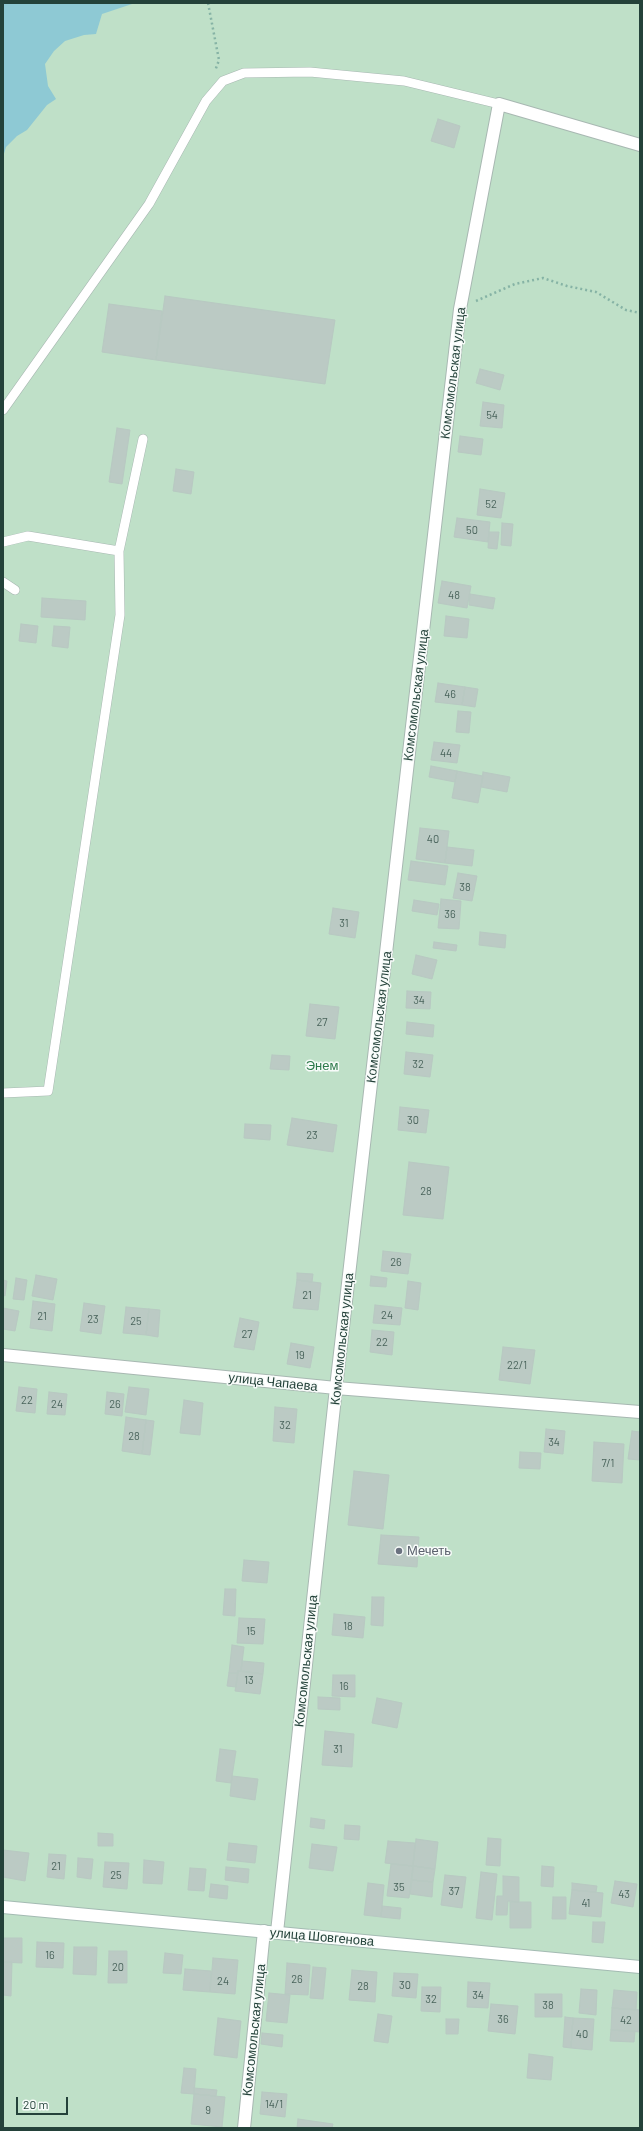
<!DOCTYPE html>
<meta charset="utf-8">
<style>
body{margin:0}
#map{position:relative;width:643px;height:2131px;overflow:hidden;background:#e6efeb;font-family:Barlow,sans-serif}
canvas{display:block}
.frame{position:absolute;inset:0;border:4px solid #24423a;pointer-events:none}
.scale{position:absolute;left:16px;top:2097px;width:52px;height:18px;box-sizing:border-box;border:2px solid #24423a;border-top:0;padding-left:5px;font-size:12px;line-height:14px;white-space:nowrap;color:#24423a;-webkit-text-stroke:3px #f7fbf9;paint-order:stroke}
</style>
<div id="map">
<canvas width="643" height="2131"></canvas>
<div class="frame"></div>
<div class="scale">20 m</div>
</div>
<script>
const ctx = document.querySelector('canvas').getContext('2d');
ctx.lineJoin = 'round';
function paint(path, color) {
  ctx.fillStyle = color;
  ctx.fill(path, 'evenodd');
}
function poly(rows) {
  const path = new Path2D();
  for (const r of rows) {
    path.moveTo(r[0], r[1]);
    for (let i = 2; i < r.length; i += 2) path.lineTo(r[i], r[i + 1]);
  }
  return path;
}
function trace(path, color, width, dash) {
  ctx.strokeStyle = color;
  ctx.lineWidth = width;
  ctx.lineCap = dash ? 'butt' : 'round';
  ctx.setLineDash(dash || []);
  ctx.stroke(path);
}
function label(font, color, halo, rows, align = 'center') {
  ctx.font = font + ' Barlow,sans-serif';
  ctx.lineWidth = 3;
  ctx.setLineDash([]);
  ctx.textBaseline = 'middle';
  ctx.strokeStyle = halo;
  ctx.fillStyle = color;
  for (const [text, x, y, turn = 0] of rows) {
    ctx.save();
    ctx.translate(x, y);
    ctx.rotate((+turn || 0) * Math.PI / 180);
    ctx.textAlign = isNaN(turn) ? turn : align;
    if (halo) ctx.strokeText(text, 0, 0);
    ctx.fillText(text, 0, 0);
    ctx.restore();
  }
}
const green = poly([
 [3,3,640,3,640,2128,3,2128]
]);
const water = poly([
 [3,3,135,3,102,14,96,34,84,35,65,41,54,51,45,64,48,86,56,99,47,105,27,130,17,136,6,147,3,157]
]);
const building = poly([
 [438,119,460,126,454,148,431,141,438,119],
 [165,296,335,320,325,384,156,360,165,296],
 [109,304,162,311,156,360,102,352,109,304],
 [480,369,504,375,500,390,476,383,480,369],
 [483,402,504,405,502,428,480,426,483,402],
 [117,428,130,430,122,484,109,482,117,428],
 [460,436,483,439,481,455,458,452,460,436],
 [176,469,194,472,191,494,173,491,176,469],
 [480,489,505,493,501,518,477,515,480,489],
 [457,518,490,522,488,542,454,537,457,518],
 [502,523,513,524,511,546,501,545,502,523],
 [489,532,499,532,497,549,488,548,489,532],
 [442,581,471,586,467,608,438,603,442,581],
 [470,594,495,598,493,609,469,605,470,594],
 [42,598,86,601,85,620,41,617,42,598],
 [446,616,469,619,467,638,444,636,446,616],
 [21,624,38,626,36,643,19,641,21,624],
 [54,626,70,627,68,648,52,646,54,626],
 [438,683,465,687,462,705,435,702,438,683],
 [465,687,478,689,475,707,462,705,465,687],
 [458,711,471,712,469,733,456,732,458,711],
 [434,742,460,745,457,763,431,760,434,742],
 [431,766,457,771,455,782,429,777,431,766],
 [457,771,483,776,478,803,452,798,457,771],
 [483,772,510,777,507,792,481,787,483,772],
 [420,828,449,831,445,863,416,859,420,828],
 [447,847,474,850,472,866,445,863,447,847],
 [411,861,448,866,445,885,408,880,411,861],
 [458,873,477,876,472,901,453,898,458,873],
 [441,899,461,901,459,929,438,928,441,899],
 [414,900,439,904,437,915,412,911,414,900],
 [333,908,359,912,355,938,329,934,333,908],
 [480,932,506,935,505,948,479,945,480,932],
 [434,942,457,945,456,951,433,948,434,942],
 [416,955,437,960,432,979,412,974,416,955],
 [407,991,431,992,430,1009,406,1008,407,991],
 [310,1004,339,1007,335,1039,306,1036,310,1004],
 [407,1022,434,1025,433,1037,406,1034,407,1022],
 [406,1052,433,1055,430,1077,404,1074,406,1052],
 [272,1055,290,1056,289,1070,270,1069,272,1055],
 [400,1107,429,1110,426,1133,398,1130,400,1107],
 [292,1118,337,1125,333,1152,287,1145,292,1118],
 [245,1124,271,1125,270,1140,244,1138,245,1124],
 [409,1162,449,1167,443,1219,403,1215,409,1162],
 [383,1251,411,1254,408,1274,381,1271,383,1251],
 [297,1273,313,1274,312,1282,297,1280,297,1273],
 [36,1275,57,1279,53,1300,32,1296,36,1275],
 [371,1276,387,1278,386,1287,370,1286,371,1276],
 [16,1278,27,1280,24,1300,13,1299,16,1278],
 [3,1280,7,1281,5,1296,3,1295,3,1280],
 [297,1280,321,1283,318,1310,293,1308,297,1280],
 [408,1281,421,1283,418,1310,405,1308,408,1281],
 [33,1301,55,1304,52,1331,30,1328,33,1301],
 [84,1303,105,1306,101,1334,80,1331,84,1303],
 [375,1305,402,1308,400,1325,373,1323,375,1305],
 [126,1307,149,1309,146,1335,123,1333,126,1307],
 [3,1308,19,1311,15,1331,3,1329,3,1308],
 [149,1309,160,1310,158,1337,146,1335,149,1309],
 [240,1318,259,1322,254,1350,234,1347,240,1318],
 [372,1330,394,1332,392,1355,370,1352,372,1330],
 [291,1343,314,1347,310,1368,287,1364,291,1343],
 [503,1347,535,1350,530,1384,499,1380,503,1347],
 [19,1387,37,1389,35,1413,16,1411,19,1387],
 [129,1387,149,1389,146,1415,125,1412,129,1387],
 [49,1392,67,1394,65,1415,47,1414,49,1392],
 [107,1392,124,1394,122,1416,105,1414,107,1392],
 [184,1400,203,1403,200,1435,180,1433,184,1400],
 [275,1407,297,1409,294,1443,273,1441,275,1407],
 [126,1417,146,1420,142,1454,122,1451,126,1417],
 [146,1420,154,1421,150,1455,142,1454,146,1420],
 [546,1429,565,1431,563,1454,544,1452,546,1429],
 [632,1431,640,1432,640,1460,628,1459,632,1431],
 [594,1442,624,1444,622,1483,592,1481,594,1442],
 [520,1452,541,1453,540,1469,519,1468,520,1452],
 [354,1471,389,1475,383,1529,348,1525,354,1471],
 [381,1535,419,1537,417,1567,378,1564,381,1535],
 [244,1560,269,1562,267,1583,242,1581,244,1560],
 [225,1589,236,1589,235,1616,223,1615,225,1589],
 [372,1597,384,1597,383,1626,371,1625,372,1597],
 [334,1614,365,1617,363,1638,332,1635,334,1614],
 [239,1618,265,1619,263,1644,237,1643,239,1618],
 [232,1645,244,1647,241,1671,238,1671,238,1673,229,1673,232,1645],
 [242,1661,264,1663,263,1674,241,1671,242,1661],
 [238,1671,263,1674,260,1694,235,1691,238,1671],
 [229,1673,238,1673,236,1687,227,1686,229,1673],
 [333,1675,355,1675,355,1697,332,1696,333,1675],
 [318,1697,340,1698,340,1710,318,1709,318,1697],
 [377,1698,402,1703,397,1728,372,1723,377,1698],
 [325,1731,354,1734,352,1767,322,1765,325,1731],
 [220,1749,236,1751,231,1783,216,1781,220,1749],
 [232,1776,258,1779,255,1800,230,1796,232,1776],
 [311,1818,325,1820,324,1829,310,1827,311,1818],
 [345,1825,360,1826,359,1840,344,1839,345,1825],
 [98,1833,113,1834,113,1846,98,1846,98,1833],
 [488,1838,501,1839,500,1866,486,1865,488,1838],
 [416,1839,438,1842,435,1869,413,1866,416,1839],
 [388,1841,415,1843,413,1866,385,1863,388,1841],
 [229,1843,257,1846,255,1863,227,1860,229,1843],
 [312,1844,337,1847,333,1871,309,1868,312,1844],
 [3,1850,29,1853,25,1881,3,1877,3,1850],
 [49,1854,66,1855,64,1879,47,1877,49,1854],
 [78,1858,93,1859,91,1879,77,1877,78,1858],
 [144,1860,164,1862,162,1884,143,1883,144,1860],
 [105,1862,129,1863,127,1889,103,1887,105,1862],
 [391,1864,413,1866,409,1898,387,1896,391,1864],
 [413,1866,435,1869,433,1882,412,1880,413,1866],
 [542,1866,554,1867,553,1887,541,1886,542,1866],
 [226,1867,249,1869,248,1883,225,1880,226,1867],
 [190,1868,206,1869,204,1891,188,1890,190,1868],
 [481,1872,497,1874,492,1920,476,1918,481,1872],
 [445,1875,466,1877,462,1908,441,1905,445,1875],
 [503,1876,519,1877,519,1902,508,1901,507,1915,496,1915,497,1896,503,1896,503,1876],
 [412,1880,433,1882,432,1897,410,1894,412,1880],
 [615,1881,637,1884,633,1907,611,1903,615,1881],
 [368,1883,384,1885,381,1917,364,1915,368,1883],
 [572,1883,597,1886,596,1892,572,1890,572,1883],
 [211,1884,228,1886,227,1899,209,1897,211,1884],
 [572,1890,603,1893,601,1917,569,1914,572,1890],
 [553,1897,566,1897,566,1919,552,1919,553,1897],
 [510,1902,531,1902,531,1928,510,1928,510,1902],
 [382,1906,401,1908,400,1919,381,1917,382,1906],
 [593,1922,605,1922,603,1943,592,1942,593,1922],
 [3,1938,22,1938,22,1963,3,1962,3,1938],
 [37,1942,64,1943,63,1968,36,1967,37,1942],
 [74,1947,97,1947,96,1975,73,1974,74,1947],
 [109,1951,127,1951,127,1983,108,1983,109,1951],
 [165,1953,183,1955,181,1974,163,1973,165,1953],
 [213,1958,238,1960,235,1994,210,1992,213,1958],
 [3,1962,12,1962,11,1996,3,1995,3,1962],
 [287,1963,310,1965,308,1995,285,1994,287,1963],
 [313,1967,326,1968,323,1999,310,1998,313,1967],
 [185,1969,211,1971,210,1992,183,1990,185,1969],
 [352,1970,377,1972,375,2002,349,2000,352,1970],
 [394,1973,418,1974,416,1998,392,1996,394,1973],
 [468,1982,490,1983,488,2008,467,2007,468,1982],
 [422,1987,441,1987,440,2012,421,2011,422,1987],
 [581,1989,597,1990,596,2015,579,2013,581,1989],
 [614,1990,637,1992,636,2010,612,2008,614,1990],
 [269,1993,290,1995,287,2023,266,2021,269,1993],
 [535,1994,562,1994,562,2017,535,2017,535,1994],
 [491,2004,518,2006,515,2034,488,2031,491,2004],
 [612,2008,640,2010,640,2032,611,2030,612,2008],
 [378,2014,392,2016,388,2043,374,2041,378,2014],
 [565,2017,573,2018,571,2048,563,2047,565,2017],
 [218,2018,241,2021,237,2058,214,2055,218,2018],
 [573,2018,594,2019,592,2050,571,2048,573,2018],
 [446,2019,459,2019,458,2034,446,2034,446,2019],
 [611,2030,635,2031,634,2042,610,2041,611,2030],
 [262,2033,283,2035,282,2047,261,2044,262,2033],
 [529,2054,553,2057,551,2080,527,2078,529,2054],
 [184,2068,196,2069,194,2094,181,2093,184,2068],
 [194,2088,217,2090,216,2096,194,2094,194,2088],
 [262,2092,287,2094,285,2117,260,2114,262,2092],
 [194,2094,225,2097,222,2127,191,2124,194,2094],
 [298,2119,333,2124,332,2128,297,2128,298,2119]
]);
const path = poly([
 [208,3,219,60,215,71],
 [476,301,515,284,543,278,567,286,596,292,626,310,640,313]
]);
const lane = poly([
 [3,410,149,204,206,101,223,81,244,73,310,72,404,81,499,104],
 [3,542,28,536,119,551,143,439],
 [3,582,15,590],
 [3,1093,48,1091,120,615,119,551]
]);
const street = poly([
 [3,1355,336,1388,640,1412],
 [277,1932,336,1388,460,309,499,104,640,145],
 [244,2128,264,1931]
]);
const secondary = poly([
 [3,1907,640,1967]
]);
const markers = [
 [399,1551,4,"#6b7280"]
];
const numberNames = [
 ["54",492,415],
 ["52",491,504],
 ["50",472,530],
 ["48",454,595],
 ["46",450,694],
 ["44",446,753],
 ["40",433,839],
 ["38",465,887],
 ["36",450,914],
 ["31",344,923],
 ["34",419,1000],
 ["27",322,1022],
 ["32",418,1064],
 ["30",413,1120],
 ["23",312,1135],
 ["28",426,1191],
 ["26",396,1262],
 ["21",307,1295],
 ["24",387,1315],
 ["21",42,1316],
 ["23",93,1319],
 ["25",136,1321],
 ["27",247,1334],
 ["22",382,1342],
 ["19",300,1355],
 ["22/1",517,1365],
 ["22",27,1400],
 ["24",57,1404],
 ["26",115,1404],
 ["32",285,1425],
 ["28",134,1436],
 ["34",554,1442],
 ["7/1",608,1463],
 ["18",348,1626],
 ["15",251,1631],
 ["13",249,1680],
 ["16",344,1686],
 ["31",338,1749],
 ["21",56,1866],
 ["25",116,1875],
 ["35",399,1887],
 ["37",454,1891],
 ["43",624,1894],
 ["41",586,1903],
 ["16",50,1955],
 ["20",118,1967],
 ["26",297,1979],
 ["24",223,1981],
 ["30",405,1985],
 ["28",363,1986],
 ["34",478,1995],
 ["32",431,1999],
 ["38",548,2005],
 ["36",503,2019],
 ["42",626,2020],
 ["40",582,2034],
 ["14/1",274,2104],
 ["9",208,2110]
];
const streetNames = [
 ["Комсомольская улица",453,373,-83],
 ["Комсомольская улица",416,695,-83],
 ["Комсомольская улица",379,1017,-83],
 ["Комсомольская улица",342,1339,-84],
 ["улица Чапаева",273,1382,6],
 ["Комсомольская улица",306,1661,-84],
 ["улица Шовгенова",322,1937,5],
 ["Комсомольская улица",254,2030,-84]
];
const parkNames = [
 ["Энем",322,1066]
];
const worshipNames = [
 ["Мечеть",407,1551]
];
paint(green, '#bfe0c8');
paint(water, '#8ec9d4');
paint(building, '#bbcac4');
trace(building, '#b8c9c2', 1);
trace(lane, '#a8b8b2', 10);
trace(street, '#a8b8b2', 14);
trace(secondary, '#a4bbb3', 14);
trace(path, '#86b3a5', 2.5, [2, 3]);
trace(lane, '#fff', 9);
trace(street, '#fff', 12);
trace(secondary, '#fff', 12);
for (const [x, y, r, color] of markers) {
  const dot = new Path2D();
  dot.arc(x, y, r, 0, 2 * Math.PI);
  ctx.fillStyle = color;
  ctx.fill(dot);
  trace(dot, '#f7fbf9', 1.5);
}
label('11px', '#4a645c', null, numberNames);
label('13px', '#24423a', '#f7fbf9', streetNames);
label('13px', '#2d7a4b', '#f7fbf9', parkNames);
label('13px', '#5b616d', '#f7fbf9', worshipNames, 'left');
</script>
